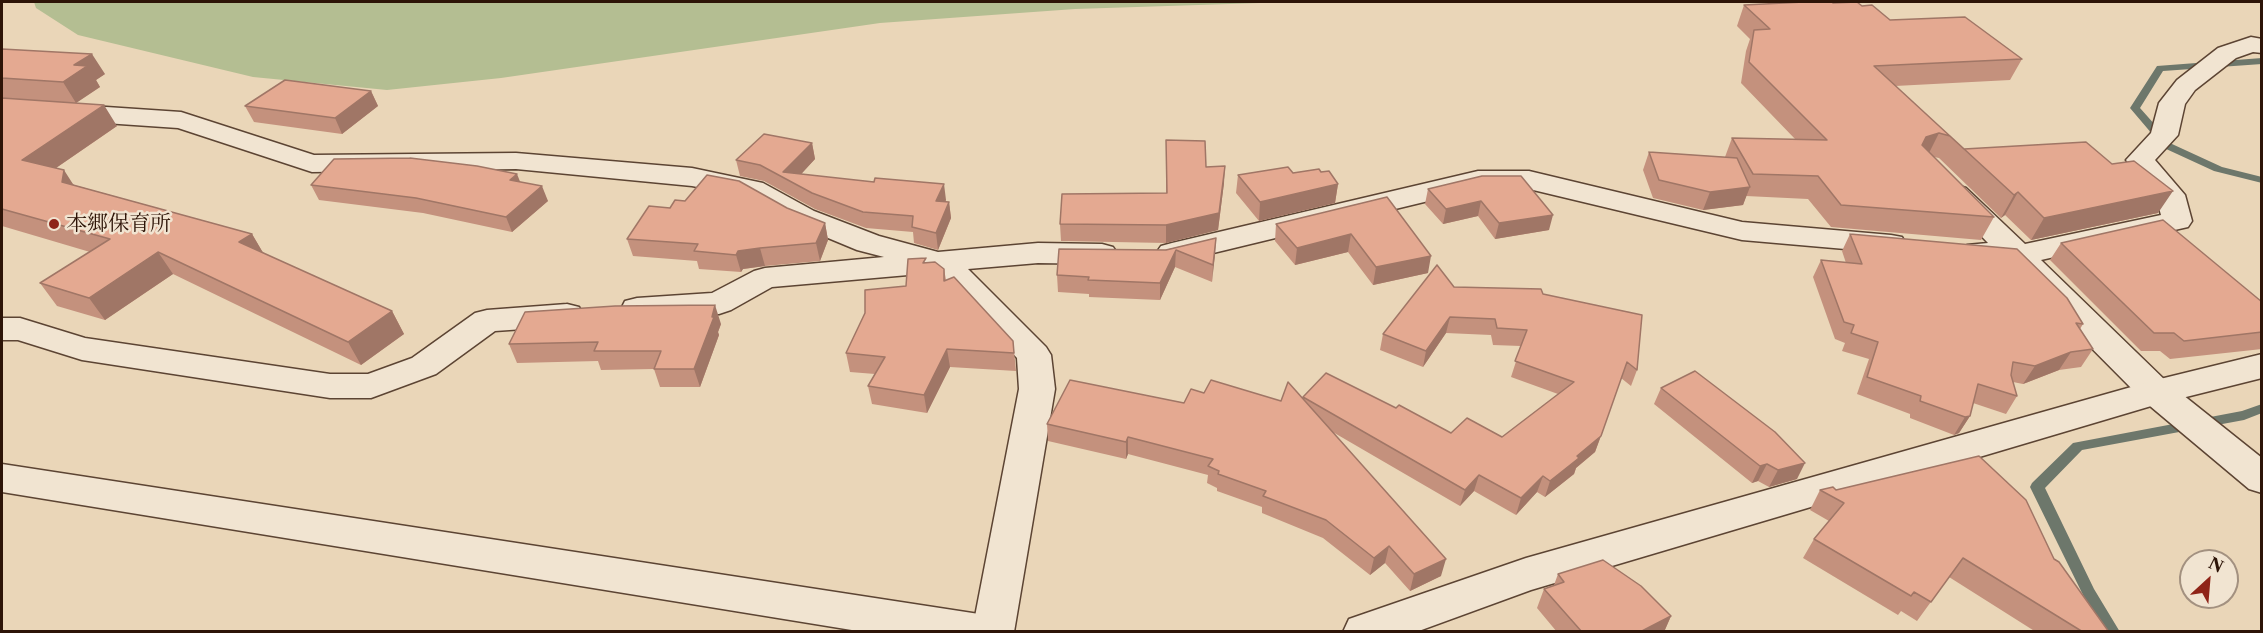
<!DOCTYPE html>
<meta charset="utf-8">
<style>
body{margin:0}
#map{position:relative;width:2263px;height:633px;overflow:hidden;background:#ead6b8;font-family:"Libre Caslon Text",serif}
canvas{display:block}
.frame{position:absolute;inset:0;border:3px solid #2d1407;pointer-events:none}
.north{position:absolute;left:2179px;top:549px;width:60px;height:60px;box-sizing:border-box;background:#f1e4d1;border:2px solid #a39180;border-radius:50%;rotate:26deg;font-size:16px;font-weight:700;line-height:24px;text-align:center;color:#2d1407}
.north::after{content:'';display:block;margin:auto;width:21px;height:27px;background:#8f2418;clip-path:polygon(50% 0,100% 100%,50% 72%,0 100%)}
</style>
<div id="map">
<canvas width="2263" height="633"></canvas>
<div class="frame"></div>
<div class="north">N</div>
</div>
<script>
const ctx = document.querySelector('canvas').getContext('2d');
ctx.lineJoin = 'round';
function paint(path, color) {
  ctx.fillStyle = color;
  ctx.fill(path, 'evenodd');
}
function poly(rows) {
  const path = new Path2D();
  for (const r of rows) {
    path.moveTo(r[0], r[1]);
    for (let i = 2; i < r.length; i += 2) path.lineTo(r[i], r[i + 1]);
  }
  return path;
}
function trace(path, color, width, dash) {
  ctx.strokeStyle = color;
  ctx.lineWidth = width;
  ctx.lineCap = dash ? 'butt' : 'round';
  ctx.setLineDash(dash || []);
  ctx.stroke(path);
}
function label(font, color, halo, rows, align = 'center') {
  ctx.font = font + ' "Libre Caslon Text","Noto Serif JP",serif';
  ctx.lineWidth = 5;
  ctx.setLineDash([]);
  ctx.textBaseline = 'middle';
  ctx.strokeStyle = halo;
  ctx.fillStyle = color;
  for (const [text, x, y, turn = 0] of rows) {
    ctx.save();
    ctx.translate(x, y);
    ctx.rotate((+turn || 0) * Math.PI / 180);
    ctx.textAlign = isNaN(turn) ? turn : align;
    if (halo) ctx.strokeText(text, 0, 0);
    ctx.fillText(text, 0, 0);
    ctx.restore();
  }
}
const green = poly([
 [34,2,1291,2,1075,9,880,23,501,78,387,90,253,77,78,35,36,8]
]);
const stream = poly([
 [2262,58,2262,64,2163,71,2140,108,2172,144,2222,167,2262,177,2262,183,2214,171,2164,148,2130,108,2157,66,2262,58],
 [2262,404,2262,413,2244,420,2082,450,2045,488,2094,589,2120,632,2103,632,2084,597,2030,487,2032,483,2073,443,2242,411,2262,404]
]);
const minor = poly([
 [2251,37,2262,39,2262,53,2253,52,2236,58,2195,90,2185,104,2178,135,2155,160,2185,195,2192,221,2188,227,2041,260,2168,383,2262,458,2262,493,2249,489,2144,401,2008,264,1967,259,1962,252,1967,245,1988,243,1941,194,1946,188,1956,185,1966,188,2025,244,2161,215,2156,197,2126,160,2151,133,2159,103,2177,80,2218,48,2251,37],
 [2,100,181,112,314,155,516,153,692,168,763,183,814,211,879,236,938,252,1038,243,1102,244,1113,247,1118,254,1113,261,1102,264,1038,263,968,269,1046,347,1051,355,1055,389,1014,632,972,632,1019,389,1017,358,954,289,931,273,772,287,731,310,719,314,637,320,625,317,621,309,625,301,637,298,712,293,754,271,765,268,884,257,857,250,792,223,744,196,692,186,516,169,312,172,178,128,2,116,2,100],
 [1478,171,1529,171,1742,222,1891,235,1902,237,1906,244,1902,251,1891,253,1742,240,1529,189,1478,189,1172,263,1161,260,1156,253,1161,246,1172,243,1478,171],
 [567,304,579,307,583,315,579,323,567,326,495,331,436,374,371,398,330,398,82,360,18,340,2,340,2,318,20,318,85,338,330,374,368,374,412,358,475,313,487,310,567,304]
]);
const tertiary = poly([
 [2262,354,2262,378,2158,404,1531,590,1416,632,1343,632,1349,619,1526,558,2156,380,2262,354],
 [2,464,979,614,994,619,1000,632,864,632,2,492,2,464]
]);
const wall = poly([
 [1833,3,1862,6,1890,20,2022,59,2010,80,1895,86,1964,149,2158,213,2031,240,2005,215,2001,218,1939,158,1934,157,1994,217,1981,240,1831,227,1808,199,1746,196,1743,205,1703,210,1653,198,1643,170,1649,152,1725,157,1732,138,1796,140,1741,83,1746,51,1750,39,1737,26,1744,5],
 [2,49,105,74,96,80,100,87,76,103,24,100,117,126,56,168,74,185,252,234,263,253,392,311,404,334,361,365,173,274,105,320,57,306,40,283,90,252,2,226],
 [371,91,378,106,342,134,254,122,245,106],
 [1166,140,1206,167,1224,183,1218,230,1166,243,1061,241,1060,224,1166,193],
 [812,143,815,159,801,174,946,200,945,202,949,202,951,218,938,250,914,243,913,232,866,228,815,209,764,181,740,176,736,160],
 [1321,172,1338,184,1335,203,1259,221,1236,193,1238,175],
 [1482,176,1549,230,1495,239,1478,216,1443,224,1425,204,1428,189],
 [520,182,548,201,512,232,423,213,319,200,311,185],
 [1387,197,1428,273,1373,285,1348,252,1295,265,1275,241,1276,224],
 [670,208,787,208,825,223,828,240,820,261,765,266,743,269,741,272,699,269,697,261,633,256,627,239],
 [1850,234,2083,324,2080,329,2093,349,2081,367,2059,370,2023,384,2013,382,2017,396,2006,414,1973,403,1970,416,1959,433,1954,435,1910,418,1910,414,1857,394,1869,359,1842,351,1845,343,1835,339,1813,277,1821,260,1846,263,1842,251],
 [1216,238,1212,282,1175,267,1160,300,1089,297,1089,294,1058,292,1057,275],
 [2061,243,2262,302,2262,349,2170,359,2160,351,2141,351,2050,260],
 [926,263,944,269,946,280,1013,341,1016,371,950,367,927,413,872,404,868,386,875,374,850,372,846,353,865,313,906,286],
 [1454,287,1543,294,1637,370,1631,386,1621,378,1595,452,1576,468,1574,474,1545,497,1537,492,1516,515,1474,491,1460,506,1331,431,1441,576,1410,591,1385,563,1370,575,1323,538,1262,513,1262,507,1217,491,1217,488,1207,483,1208,475,1128,454,1126,459,1048,441,1047,424,1184,403,1204,393,1281,401,1303,399,1303,397,1396,408,1451,433,1502,437,1558,394,1511,377,1521,346,1493,345,1491,335,1446,333,1423,367,1380,350,1383,334],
 [721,324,718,332,719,335,700,387,660,387,654,369,601,370,598,361,517,363,509,344],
 [1661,388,1797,479,1769,487,1758,481,1752,483,1654,404],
 [1820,490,1836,490,2054,559,2109,632,2036,632,1949,577,1917,621,1901,611,1898,615,1803,558,1814,539,1829,521,1810,510],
 [1558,574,1671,616,1664,632,1557,632,1537,608,1544,589,1554,585]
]);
const shadedWall = poly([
 [92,54,105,74,96,80,100,87,76,103,63,82,74,65],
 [371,91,378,106,342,134,335,118],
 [104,105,117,126,37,181,22,160],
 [1939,133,1928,155,1915,159,1926,137],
 [812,143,815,159,793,183,783,172],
 [1225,166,1224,183,1218,230,1166,243,1166,225],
 [64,170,78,192,62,182],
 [517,174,523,189,510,180],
 [944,184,946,200,938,217,936,201],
 [1338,184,1335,203,1259,221,1260,202],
 [542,186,548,201,512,232,506,217],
 [1750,187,1743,205,1703,210,1710,192],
 [2173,191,2158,213,2031,240,2044,218],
 [2018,192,2005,215,2001,218,2014,195],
 [1481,201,1478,216,1443,224,1446,209],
 [949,202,951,218,938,250,936,233],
 [1553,215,1549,230,1495,239,1499,223],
 [825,223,828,240,820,261,816,243],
 [252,234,265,256,239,242],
 [1351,234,1348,252,1295,265,1297,248],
 [1216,238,1215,255,1212,282,1213,265],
 [760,248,765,266,743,269,741,272,736,255,738,251],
 [1176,250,1175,267,1160,300,1160,283],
 [158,252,173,274,105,320,89,298],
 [1431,256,1428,273,1373,285,1376,267],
 [715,305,721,324,718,332,719,335,700,387,694,369],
 [392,311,404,334,361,365,348,342],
 [1450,317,1446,333,1423,367,1426,351],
 [947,349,950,367,927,413,924,395],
 [2071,352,2059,370,2023,384,2035,366],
 [1970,416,1959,433,1954,435,1965,417],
 [1601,436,1595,452,1576,468,1574,474,1545,497,1550,481,1577,456],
 [1128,437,1128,454,1126,459,1126,442],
 [1805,463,1797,479,1769,487,1778,470],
 [1767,464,1758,481,1752,483,1760,466],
 [1479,475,1474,491,1460,506,1465,490],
 [1543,476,1537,492,1516,515,1521,498],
 [1389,546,1385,563,1370,575,1374,558],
 [1446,559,1441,576,1410,591,1414,574],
 [1671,616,1664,632,1640,632]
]);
const building = poly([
 [1804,2,1832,2,1833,3,1857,2,1862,6,1872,5,1890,20,1965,17,2022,59,1874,66,1964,149,2086,142,2112,164,2134,161,2173,191,2044,218,2018,192,2014,195,1950,136,1939,133,1926,137,1922,145,1994,217,1841,205,1818,176,1753,174,1732,138,1827,140,1749,62,1754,30,1770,29,1744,5,1804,2],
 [2,49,92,54,74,65,87,66,63,82,2,78,2,49],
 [285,80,371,91,335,118,245,106,285,80],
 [2,98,104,105,22,160,64,170,62,182,252,234,239,242,392,311,348,342,158,252,89,298,40,283,110,239,2,209,2,98],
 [764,134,812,143,783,172,874,182,875,178,944,184,936,201,949,202,936,233,912,227,913,216,863,212,812,193,760,165,736,160,764,134],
 [1166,140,1205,141,1206,167,1225,166,1219,213,1166,225,1060,224,1062,194,1167,193,1166,140],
 [1649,152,1737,158,1750,187,1710,192,1659,180,1649,152],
 [410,158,477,166,517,174,510,180,542,186,506,217,416,198,311,185,334,159,410,158],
 [1288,167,1293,173,1319,169,1321,172,1329,171,1338,184,1260,202,1238,175,1288,167],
 [707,175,739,181,787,208,825,223,816,243,760,248,738,251,736,255,694,251,698,244,627,239,649,206,670,208,675,200,685,201,707,175],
 [1482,176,1521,176,1553,215,1499,223,1481,201,1446,209,1428,189,1482,176],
 [1387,197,1431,256,1376,267,1351,234,1297,248,1276,224,1387,197],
 [2163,220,2262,302,2262,332,2184,341,2174,333,2154,333,2061,243,2163,220],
 [1850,234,2017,249,2067,298,2083,324,2076,323,2093,349,2071,352,2035,366,2013,362,2011,375,2017,396,1978,384,1970,416,1965,417,1920,401,1921,396,1867,377,1878,342,1851,333,1854,325,1844,322,1821,260,1862,264,1850,234],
 [1216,238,1213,265,1176,250,1160,283,1088,280,1089,277,1057,275,1059,249,1166,250,1216,238],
 [926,258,923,263,935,262,944,269,944,281,954,277,1013,341,1014,353,947,349,924,395,868,386,885,357,846,353,865,313,865,290,906,286,908,259,926,258],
 [1437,265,1454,287,1541,289,1543,294,1642,315,1637,370,1627,362,1601,436,1577,456,1579,458,1550,481,1543,476,1521,498,1479,475,1465,490,1303,397,1326,373,1396,408,1399,405,1451,433,1467,418,1502,437,1574,382,1515,361,1527,330,1497,328,1495,319,1450,317,1426,351,1383,334,1437,265],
 [715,305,712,317,714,317,694,369,654,369,661,351,594,351,598,342,509,344,525,312,615,306,715,305],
 [1695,371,1775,432,1805,463,1778,470,1767,464,1760,466,1661,388,1695,371],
 [1070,380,1184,403,1191,389,1204,393,1211,380,1281,401,1288,382,1446,559,1414,574,1389,546,1374,558,1326,520,1263,496,1266,491,1218,474,1219,471,1208,466,1213,459,1128,437,1126,442,1047,424,1070,380],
 [1979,456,2026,500,2054,559,2059,562,2109,632,2083,632,1963,558,1931,602,1914,592,1911,596,1814,539,1844,503,1820,490,1833,487,1836,490,1979,456],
 [1603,560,1641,586,1671,616,1640,632,1582,632,1544,589,1564,582,1558,574,1603,560]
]);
const markers = [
 [54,224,6,"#8f2418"]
];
const poiNames = [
 ["本郷保育所",66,224]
];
paint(green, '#b4be92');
paint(stream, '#6d776b');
trace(minor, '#5c4433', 3);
trace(tertiary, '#5c4433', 3);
paint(minor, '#f1e4d1');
paint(tertiary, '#f1e4d1');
paint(wall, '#c4917d');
paint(shadedWall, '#a07666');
paint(building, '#e4a991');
trace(building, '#a07666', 1.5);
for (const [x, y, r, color] of markers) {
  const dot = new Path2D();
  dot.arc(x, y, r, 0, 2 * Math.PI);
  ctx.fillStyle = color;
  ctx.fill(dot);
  trace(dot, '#f1e4d1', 2);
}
label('21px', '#2d1407', '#f1e4d1', poiNames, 'left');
</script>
